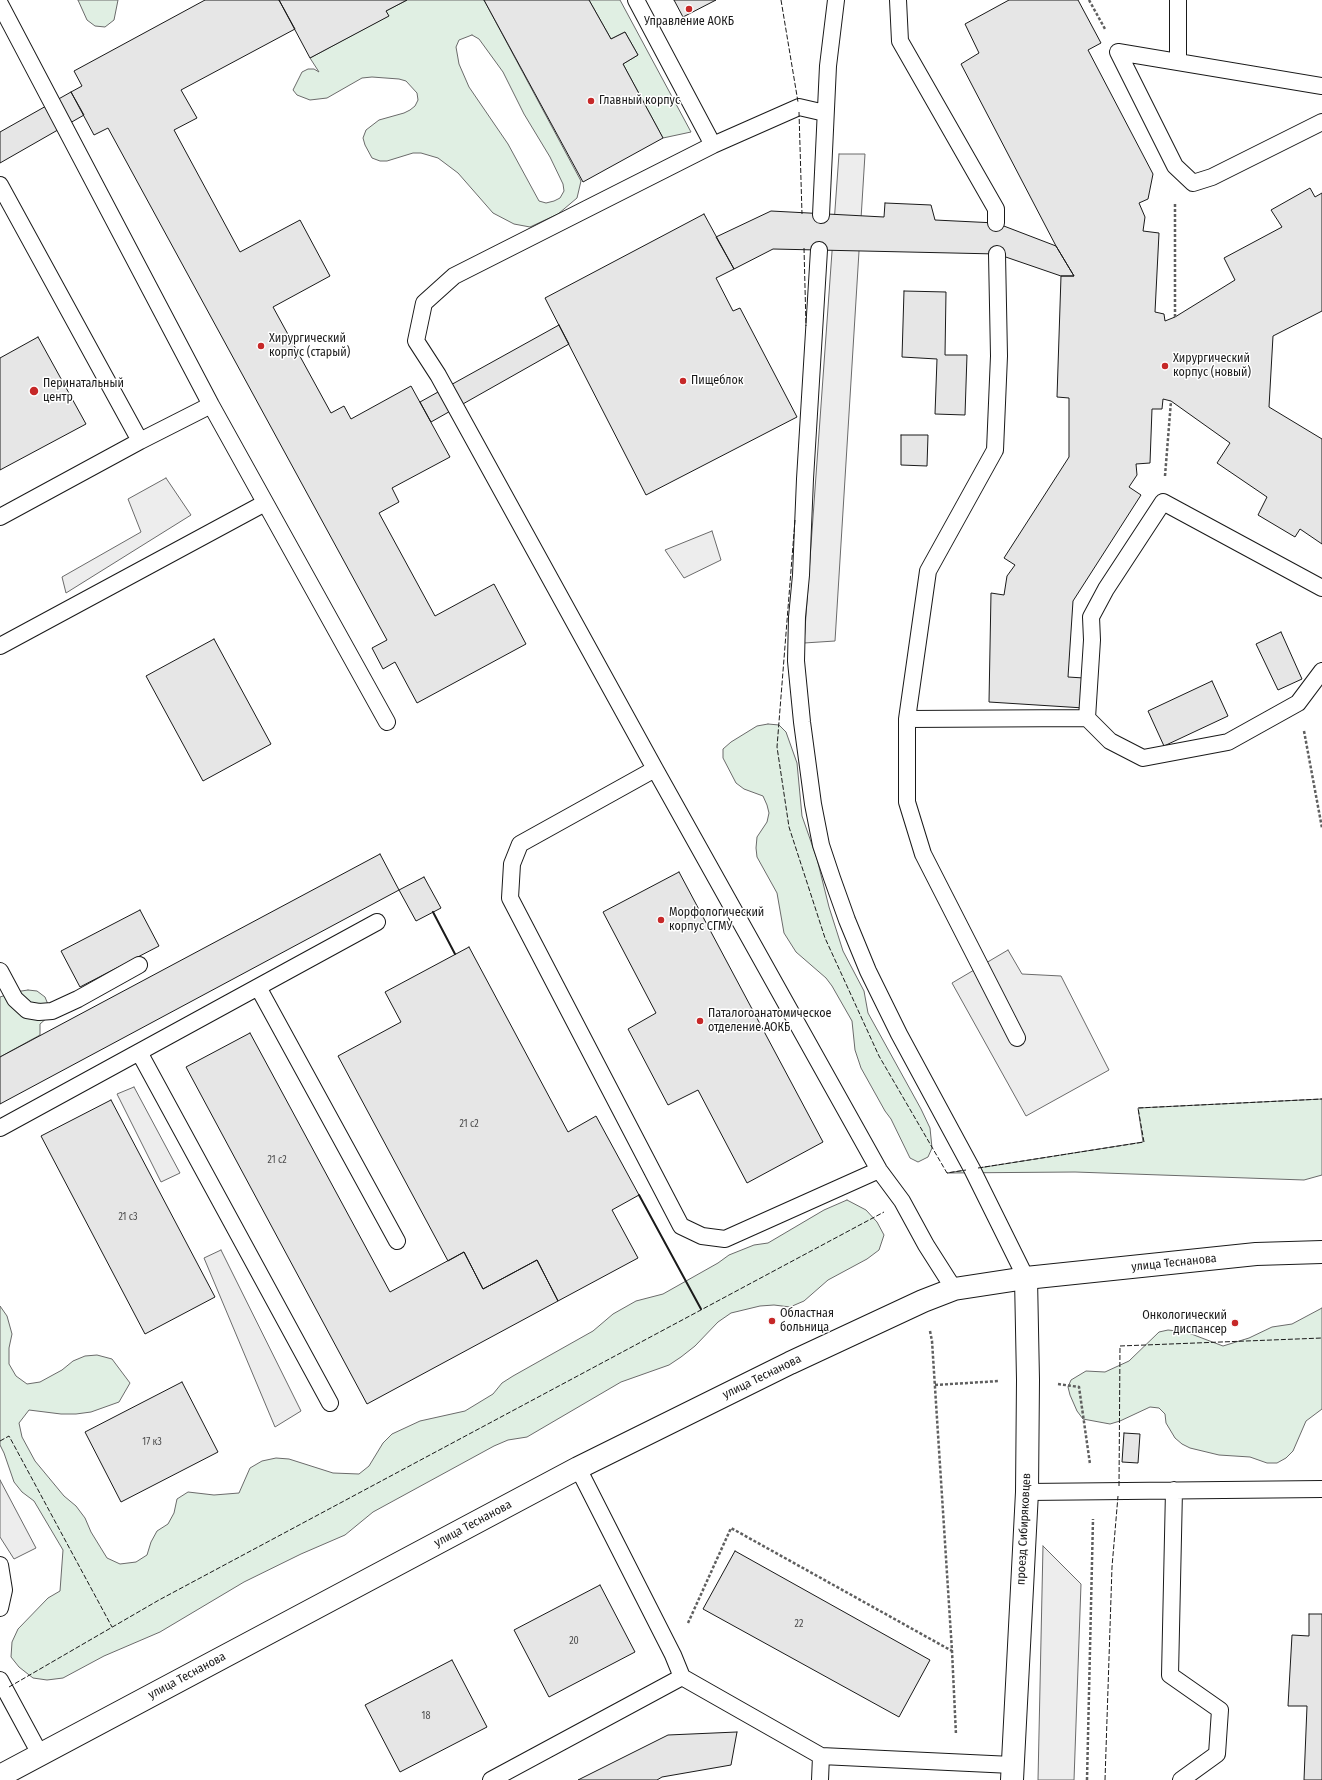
<!DOCTYPE html>
<meta charset="utf-8">
<style>
body{margin:0}
canvas{display:block;background:#fff}
</style>
<canvas width="1322" height="1780"></canvas>
<script>
const ctx = document.querySelector('canvas').getContext('2d');
ctx.lineJoin = 'round';
function paint(path, color) {
  ctx.fillStyle = color;
  ctx.fill(path, 'evenodd');
}
function poly(rows) {
  const path = new Path2D();
  for (const r of rows) {
    path.moveTo(r[0], r[1]);
    for (let i = 2; i < r.length; i += 2) path.lineTo(r[i], r[i + 1]);
  }
  return path;
}
function trace(path, color, width, dash) {
  ctx.strokeStyle = color;
  ctx.lineWidth = width;
  ctx.lineCap = dash ? 'butt' : 'round';
  ctx.setLineDash(dash || []);
  ctx.stroke(path);
}
function label(font, color, halo, rows, align = 'center') {
  ctx.font = font + ' "Fira Sans Condensed",sans-serif';
  ctx.lineWidth = 3;
  ctx.setLineDash([]);
  ctx.textBaseline = 'middle';
  ctx.strokeStyle = halo;
  ctx.fillStyle = color;
  for (const [text, x, y, turn = 0] of rows) {
    ctx.save();
    ctx.translate(x, y);
    ctx.rotate((+turn || 0) * Math.PI / 180);
    ctx.textAlign = isNaN(turn) ? turn : align;
    if (halo) ctx.strokeText(text, 0, 0);
    ctx.fillText(text, 0, 0);
    ctx.restore();
  }
}
const green = poly([
 [78,0,118,0,114,20,105,27,95,26,87,20,78,0],
 [407,0,484,0,581,181,577,198,558,214,530,227,514,224,493,213,458,173,438,158,421,153,413,153,387,161,380,161,372,158,365,145,363,138,366,130,379,120,404,113,410,110,415,106,418,100,417,93,406,81,399,79,372,77,362,78,327,98,310,100,297,95,293,90,302,72,308,69,314,69,319,72,310,58,388,16,386,11,407,0],
 [472,35,479,39,503,72,524,114,550,157,563,184,564,191,560,198,554,201,546,203,539,201,508,144,469,87,459,64,456,47,459,40,472,35],
 [589,0,620,0,691,132,663,138,623,64,638,55,625,32,611,39,589,0],
 [768,724,779,725,786,732,797,763,802,816,817,859,829,907,843,951,864,991,868,1013,921,1109,930,1128,932,1148,928,1157,918,1162,910,1158,891,1119,885,1111,861,1068,855,1050,852,1021,832,986,826,978,796,952,784,933,777,893,757,857,756,848,757,837,767,822,769,813,767,805,763,796,744,789,736,783,723,758,723,749,731,742,757,726,768,724],
 [28,990,37,991,45,997,49,1007,48,1017,40,1024,40,1035,0,1057,0,997,15,992,28,990],
 [1322,1099,1322,1175,1304,1180,1075,1172,947,1173,1143,1142,1138,1108,1322,1099],
 [847,1200,866,1210,877,1222,884,1235,879,1250,867,1259,828,1280,804,1301,790,1307,774,1305,760,1306,731,1313,718,1322,695,1346,681,1357,669,1365,621,1382,527,1437,508,1440,494,1446,373,1512,345,1535,301,1554,244,1582,160,1632,104,1656,63,1678,47,1680,33,1678,19,1667,11,1657,12,1642,18,1629,48,1598,60,1591,63,1550,34,1501,22,1492,14,1482,4,1453,0,1445,0,1306,7,1316,12,1334,9,1348,9,1364,16,1376,27,1384,40,1382,62,1370,73,1361,85,1356,97,1355,112,1359,130,1383,119,1402,91,1412,76,1414,61,1414,29,1410,19,1423,22,1437,35,1461,64,1496,76,1506,85,1518,91,1532,107,1558,120,1564,136,1562,147,1555,151,1542,157,1531,168,1524,174,1513,177,1499,188,1492,214,1495,239,1493,250,1468,262,1461,276,1458,289,1459,333,1473,359,1474,369,1466,383,1443,392,1434,420,1421,465,1411,493,1394,502,1383,513,1376,593,1331,613,1314,636,1301,663,1294,718,1263,729,1255,754,1245,768,1243,824,1210,847,1200],
 [1322,1308,1322,1409,1306,1421,1293,1451,1286,1458,1277,1463,1267,1463,1250,1457,1219,1455,1190,1448,1182,1444,1175,1438,1166,1423,1165,1414,1159,1408,1150,1407,1120,1421,1110,1424,1083,1419,1077,1411,1070,1395,1068,1387,1071,1380,1086,1371,1105,1372,1129,1361,1159,1332,1168,1330,1186,1332,1223,1346,1249,1338,1272,1327,1292,1324,1322,1308]
]);
const parking = poly([
 [839,154,865,154,835,641,804,643,839,154],
 [166,478,191,515,66,593,62,577,141,532,128,499,166,478],
 [712,531,721,560,684,578,665,550,712,531],
 [1008,950,1022,974,1061,976,1109,1070,1026,1116,952,983,1008,950],
 [134,1087,180,1173,161,1182,117,1094,134,1087],
 [221,1250,301,1411,275,1427,204,1258,221,1250],
 [0,1480,36,1548,14,1559,0,1537,0,1480],
 [1043,1546,1081,1584,1074,1780,1038,1780,1043,1546]
]);
const building = poly([
 [205,0,279,0,295,29,181,90,197,118,174,130,240,252,300,220,330,276,273,307,331,413,344,406,351,419,411,386,450,457,392,488,399,502,379,513,435,616,494,584,526,644,417,703,395,662,383,669,372,648,387,640,108,128,94,135,71,92,82,86,74,71,205,0],
 [279,0,407,0,386,11,389,16,310,58,279,0],
 [484,0,589,0,611,39,625,32,638,55,623,64,663,138,583,182,484,0],
 [674,0,716,0,683,17,674,0],
 [1009,0,1078,0,1101,43,1088,50,1153,174,1148,199,1139,203,1145,217,1143,231,1159,233,1155,312,1164,314,1165,321,1175,317,1235,280,1224,258,1282,227,1271,210,1310,188,1315,197,1322,193,1322,311,1273,336,1269,407,1322,439,1322,544,1300,529,1295,537,1258,515,1267,497,1217,463,1230,443,1171,401,1163,399,1162,409,1152,409,1150,463,1136,464,1137,475,1129,487,1141,495,1073,601,1068,677,1084,678,1084,708,989,702,991,593,1004,595,1007,576,1015,565,1004,558,1069,457,1069,398,1057,397,1061,276,1074,276,1056,246,961,64,979,53,965,24,1009,0],
 [71,92,84,115,0,163,0,132,71,92],
 [885,203,931,205,935,220,996,223,1056,246,1074,276,1061,276,997,254,773,249,734,269,716,237,771,211,884,217,885,203],
 [704,214,734,269,716,278,733,311,740,308,797,417,646,495,545,298,704,214],
 [904,291,946,292,945,355,967,355,965,415,935,414,937,359,902,357,904,291],
 [559,325,569,344,431,422,420,402,559,325],
 [38,337,86,424,0,470,0,358,38,337],
 [901,435,928,435,927,466,901,465,901,435],
 [1281,632,1302,679,1278,690,1256,644,1281,632],
 [214,639,271,744,203,781,146,676,214,639],
 [1212,681,1228,716,1164,746,1148,711,1212,681],
 [380,854,399,890,0,1104,0,1057,380,854],
 [679,872,823,1142,747,1183,698,1090,668,1105,628,1029,656,1013,603,912,679,872],
 [424,877,441,908,416,921,399,890,424,877],
 [140,910,159,946,80,987,61,951,140,910],
 [469,947,568,1132,596,1116,639,1195,612,1210,638,1258,558,1301,537,1260,483,1289,464,1252,448,1261,338,1056,401,1022,385,992,469,947],
 [250,1033,390,1292,464,1252,483,1289,537,1260,558,1301,367,1404,186,1067,250,1033],
 [111,1100,215,1297,145,1334,41,1136,111,1100],
 [182,1382,218,1452,121,1502,85,1432,182,1382],
 [1124,1433,1140,1434,1138,1463,1122,1462,1124,1433],
 [735,1551,930,1660,899,1717,703,1609,735,1551],
 [600,1585,635,1652,549,1697,514,1630,600,1585],
 [1309,1614,1322,1614,1322,1780,1304,1780,1307,1706,1288,1706,1292,1635,1309,1636,1309,1614],
 [452,1660,487,1727,400,1772,365,1705,452,1660],
 [737,1732,731,1765,662,1777,657,1780,578,1780,668,1735,737,1732]
]);
const path = poly([
 [1089,0,1105,29],
 [1175,317,1175,203],
 [1165,476,1171,401],
 [1304,731,1322,828],
 [930,1331,932,1341,952,1651,956,1735],
 [1058,1384,1079,1387,1090,1464],
 [935,1385,999,1381],
 [688,1623,731,1528,952,1651],
 [1087,1780,1093,1519]
]);
const service = poly([
 [636,0,713,145],
 [898,0,900,41,996,209,996,223],
 [0,4,211,405,387,722],
 [1178,61,1178,0],
 [1322,86,1118,52,1175,166,1193,183,1212,177,1322,122],
 [825,113,799,107,713,145,454,276,424,303,416,341,438,375,655,769,879,1170,902,1201,926,1245,954,1289],
 [0,185,140,441],
 [821,215,828,66,836,0],
 [819,250,805,479,801,575,797,617,796,661,802,722,813,804,821,845,832,878,847,920,868,971,899,1034,972,1169,1026,1278],
 [997,254,999,356,995,450,928,571,907,719,907,802,923,854,1017,1038],
 [0,517,140,441,211,405],
 [0,646,265,503],
 [1087,718,1092,640,1091,617,1106,589,1163,502,1322,588],
 [907,719,1087,718,1110,741,1143,758,1228,742,1298,703,1322,671],
 [655,769,520,844,512,864,510,898,681,1226,702,1236,725,1239,879,1170],
 [0,971,15,999,27,1010,39,1012,52,1011,78,999,139,965],
 [258,987,377,922],
 [139,1052,330,1403],
 [0,1128,258,987,397,1241],
 [578,1468,673,1655,682,1677,821,1756,1012,1765],
 [1174,1490,1170,1675,1220,1710,1217,1754,1181,1780],
 [1027,1492,1322,1489],
 [0,1565,4,1590,0,1608],
 [0,1680,40,1754],
 [491,1780,682,1677],
 [820,1780,821,1756]
]);
const tertiary = poly([
 [1012,1780,1027,1492,1028,1380,1026,1278]
]);
const primary = poly([
 [0,1776,578,1468,790,1363,923,1301,954,1289,1026,1278,1256,1254,1322,1252]
]);
const fence = poly([
 [781,0,798,102],
 [799,112,802,214],
 [804,248,806,326],
 [795,520,777,747,789,827,825,938,879,1056,947,1173,966,1170],
 [978,1168,1144,1142,1138,1108,1322,1099],
 [0,1441,9,1436,112,1627],
 [1119,1486,1120,1346,1322,1338],
 [9,1687,159,1600,884,1212],
 [1105,1780,1112,1567,1118,1496]
]);
const wall = poly([
 [433,912,455,954],
 [639,1195,701,1309]
]);
const markers = [
 [689,9,4,"#c62828"],
 [591,101,4,"#c62828"],
 [261,346,4,"#c62828"],
 [1165,366,4,"#c62828"],
 [683,381,4,"#c62828"],
 [34,391,5,"#c62828"],
 [661,920,4,"#c62828"],
 [700,1021,4,"#c62828"],
 [772,1321,4,"#c62828"],
 [1235,1323,4,"#c62828"]
];
const numberNames = [
 ["21 с2",469,1124],
 ["21 с2",277,1160],
 ["21 с3",128,1217],
 ["17 к3",152,1442],
 ["22",799,1624],
 ["20",574,1641],
 ["18",426,1716]
];
const poiNames = [
 ["Управление АОКБ",689,22,"center"],
 ["Главный корпус",599,101],
 ["Хирургический",269,339],
 ["корпус (старый)",269,353],
 ["Хирургический",1173,359],
 ["корпус (новый)",1173,373],
 ["Пищеблок",691,381],
 ["Перинатальный",43,384],
 ["центр",43,398],
 ["Морфологический",669,913],
 ["корпус СГМУ",669,927],
 ["Паталогоанатомическое",708,1014],
 ["отделение АОКБ",708,1028],
 ["Областная",780,1314],
 ["больница",780,1328],
 ["Онкологический",1227,1316,"right"],
 ["диспансер",1227,1330,"right"]
];
const streetNames = [
 ["улица Теснанова",1174,1263,-6],
 ["улица Теснанова",762,1377,-26],
 ["улица Теснанова",473,1524,-28],
 ["проезд Сибиряковцев",1024,1529,-87],
 ["улица Теснанова",187,1676,-28]
];
paint(green, '#e0efe3');
trace(green, '#6a6a6a', 1);
paint(parking, '#ededed');
trace(parking, '#6a6a6a', 1);
paint(building, '#e6e6e6');
trace(building, '#1a1a1a', 1);
trace(service, '#1a1a1a', 18);
trace(tertiary, '#1a1a1a', 24);
trace(primary, '#1a1a1a', 24);
trace(path, '#5f5f5f', 2.5, [3, 2]);
trace(service, '#fff', 16);
trace(tertiary, '#fff', 22);
trace(primary, '#fff', 22);
trace(fence, '#1a1a1a', 1, [5, 2]);
trace(wall, '#1a1a1a', 2);
for (const [x, y, r, color] of markers) {
  const dot = new Path2D();
  dot.arc(x, y, r, 0, 2 * Math.PI);
  ctx.fillStyle = color;
  ctx.fill(dot);
  trace(dot, '#fff', 1.5);
}
label('10px', '#4d4d4d', null, numberNames);
label('12px', '#1a1a1a', '#fff', poiNames, 'left');
label('12px', '#1a1a1a', '#fff', streetNames);
</script>
